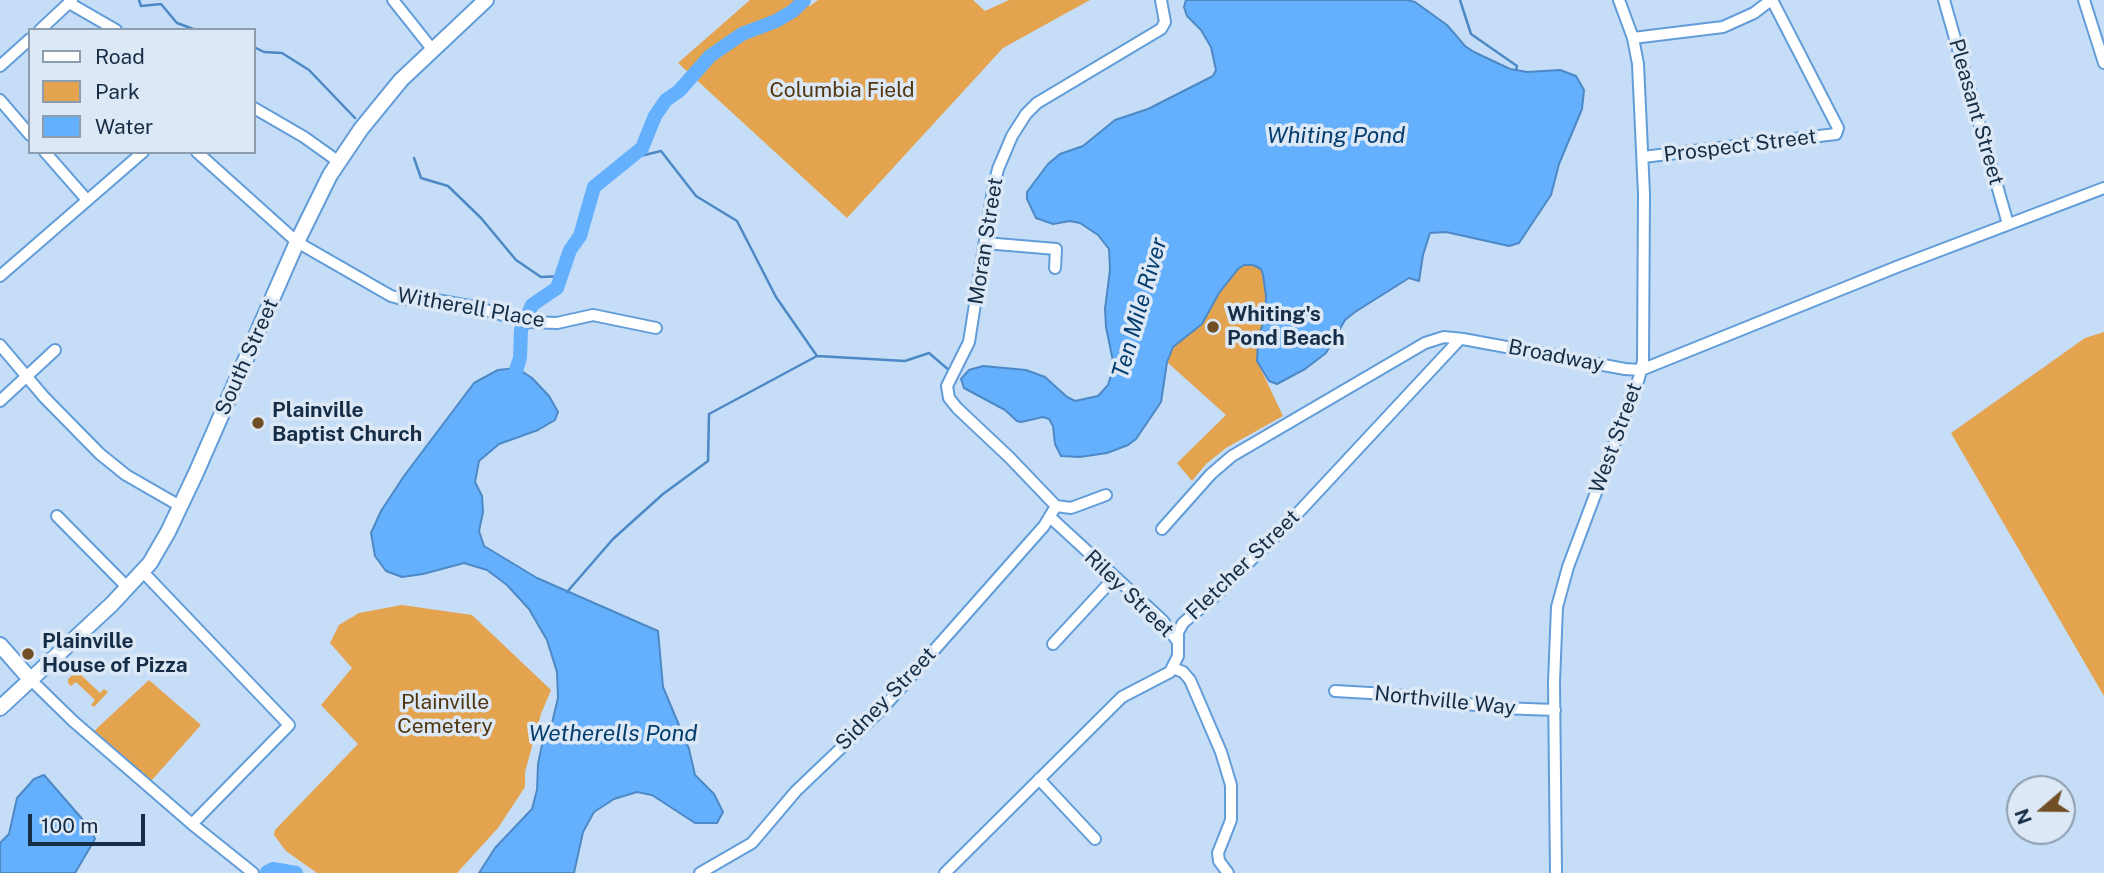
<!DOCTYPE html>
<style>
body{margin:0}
#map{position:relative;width:2104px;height:873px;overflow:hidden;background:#c5ddf6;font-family:"Public Sans",sans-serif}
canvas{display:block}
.legend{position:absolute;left:28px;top:28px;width:228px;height:126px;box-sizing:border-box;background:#dce8f5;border:2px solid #8c9daf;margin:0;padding:9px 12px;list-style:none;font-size:21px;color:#152d46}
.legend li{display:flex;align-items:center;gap:14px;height:35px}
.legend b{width:35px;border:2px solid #8c9daf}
.north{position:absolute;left:2006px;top:775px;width:70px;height:70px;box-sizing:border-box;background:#dce8f5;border:2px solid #8c9daf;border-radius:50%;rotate:250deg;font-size:19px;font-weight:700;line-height:28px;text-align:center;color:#152d46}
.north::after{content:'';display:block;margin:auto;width:24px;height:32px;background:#704f26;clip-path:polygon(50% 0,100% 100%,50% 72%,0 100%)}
.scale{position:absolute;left:28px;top:814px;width:117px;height:32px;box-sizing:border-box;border:4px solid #152d46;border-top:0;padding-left:9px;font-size:21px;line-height:24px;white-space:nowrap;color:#152d46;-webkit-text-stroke:5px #dce8f5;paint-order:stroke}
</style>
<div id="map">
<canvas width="2104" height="873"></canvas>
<ul class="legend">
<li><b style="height:9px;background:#fff"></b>Road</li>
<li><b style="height:19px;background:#e4a34f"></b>Park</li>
<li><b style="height:19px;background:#64b0fd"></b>Water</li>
</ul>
<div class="north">N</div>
<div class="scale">100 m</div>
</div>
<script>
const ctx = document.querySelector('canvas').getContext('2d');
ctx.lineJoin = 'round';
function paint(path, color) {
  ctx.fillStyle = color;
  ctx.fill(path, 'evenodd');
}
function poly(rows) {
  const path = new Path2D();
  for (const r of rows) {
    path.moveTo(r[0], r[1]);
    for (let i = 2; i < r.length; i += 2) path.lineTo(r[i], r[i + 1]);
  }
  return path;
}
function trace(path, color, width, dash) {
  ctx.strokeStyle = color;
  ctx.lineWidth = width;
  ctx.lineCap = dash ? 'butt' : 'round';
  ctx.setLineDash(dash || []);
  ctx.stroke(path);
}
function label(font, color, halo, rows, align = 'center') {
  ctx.font = font + ' "Public Sans",sans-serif';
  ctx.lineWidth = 7;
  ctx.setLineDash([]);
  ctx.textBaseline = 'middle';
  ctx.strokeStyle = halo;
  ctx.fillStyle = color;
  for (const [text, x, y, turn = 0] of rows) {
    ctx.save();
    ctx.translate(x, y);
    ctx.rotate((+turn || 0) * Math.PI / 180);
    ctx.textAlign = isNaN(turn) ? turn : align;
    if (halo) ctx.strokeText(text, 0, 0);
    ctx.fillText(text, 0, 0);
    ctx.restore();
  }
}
const green = poly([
 [750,0,801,0,810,6,818,0,973,0,985,11,1009,0,1090,0,1003,48,847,218,678,63],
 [1248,264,1261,269,1266,296,1257,361,1283,416,1226,448,1206,464,1192,481,1177,463,1226,415,1167,362,1168,357,1177,343,1202,324,1219,293,1232,276,1238,269],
 [2104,332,2104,696,1951,433,2085,338],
 [402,605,472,615,551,690,541,714,525,772,525,787,498,828,457,873,317,873,286,851,274,835,275,830,358,744,321,705,352,668,330,643,339,625,359,613],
 [80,668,85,670,82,676,100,693,104,689,108,692,94,707,91,705,95,700,76,682,71,686,68,683,68,679],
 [149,680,201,725,151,781,94,731]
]);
const water = poly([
 [1186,0,1407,0,1415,2,1447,25,1465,46,1474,52,1510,69,1527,72,1560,70,1576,76,1584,90,1582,109,1559,164,1551,195,1519,243,1509,246,1446,232,1430,233,1423,255,1419,281,1409,278,1355,312,1345,320,1326,353,1305,369,1277,384,1269,381,1257,361,1258,340,1265,316,1266,296,1263,275,1261,269,1253,265,1244,265,1238,269,1219,293,1202,324,1173,347,1167,362,1161,402,1136,439,1128,445,1107,453,1080,457,1061,456,1055,444,1053,426,1049,419,1043,417,1021,422,1017,421,1005,410,964,388,961,379,969,370,983,366,1026,370,1045,377,1067,397,1075,401,1098,396,1108,385,1114,366,1106,327,1105,309,1110,270,1109,249,1098,235,1080,223,1070,221,1053,224,1036,218,1027,199,1027,192,1048,164,1060,154,1083,146,1115,120,1148,109,1213,76,1216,70,1211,47,1201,30,1187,16,1184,7,1186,0],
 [517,368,532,378,549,396,558,412,555,420,538,430,499,444,479,461,475,482,482,496,483,512,479,531,484,546,537,578,658,631,663,687,689,749,695,775,714,794,723,812,717,823,695,823,652,795,637,792,614,799,594,812,583,832,574,873,479,873,495,848,532,809,537,790,538,764,542,745,552,723,558,698,557,672,547,640,529,609,507,585,487,570,464,563,423,574,402,577,386,571,375,556,371,533,381,511,404,476,474,383,498,370,517,368],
 [44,775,90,828,95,839,75,873,0,873,0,843,9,834,17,798,34,779,44,775]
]);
const stream = poly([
 [139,0,141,6,161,4,177,23,196,30],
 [1460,0,1471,34,1517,66,1516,70],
 [254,47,264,52,282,53,309,70,355,118],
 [414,158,421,178,448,186,481,218,516,260,541,277,562,276],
 [632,158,661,151,696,196,737,221,776,297,817,356],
 [567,592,613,539,663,494,708,461,709,414,817,356,905,361,929,353,950,371]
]);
const river = poly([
 [512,383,520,358,521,330,532,305,557,288,570,250,580,236,594,187,642,148,655,116,666,100,679,91,710,56,742,34,776,21,793,11,804,0],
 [267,872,273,869,296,873]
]);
const minor = poly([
 [393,0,432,49],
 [1944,0,2008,224],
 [2084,0,2104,63],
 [69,3,116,30],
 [40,30,72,0],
 [1633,38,1723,27,1754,13,1771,0],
 [0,66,30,39],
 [0,100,30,135],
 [254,108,304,137,339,162],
 [45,152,87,200],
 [197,152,297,242,391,296,402,299,436,300,475,307,528,322,557,323,593,315,656,328],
 [1643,157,1836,134,1838,128,1772,0],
 [985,243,1056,249,1055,268],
 [0,276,143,152],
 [0,345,44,397,100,454,126,475,180,506],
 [0,401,55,350],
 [1106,495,1071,508,1056,506,1009,457,957,408,949,398,947,386,969,342,993,190,998,169,1012,136,1026,114,1037,103,1161,29,1165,22,1161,0],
 [57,516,128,588],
 [1050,517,1163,621,1178,642],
 [1162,529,1211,474,1232,456,1425,343,1444,337,1463,339,1625,369,1641,370,1899,266,2104,188],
 [143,572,289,725,192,824],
 [1053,644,1114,578],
 [1173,668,1183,672,1190,680,1221,752,1231,785,1231,820,1218,853,1219,861,1228,873],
 [30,679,73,721,192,824,253,873],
 [1335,691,1387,694,1500,708,1555,710],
 [1039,779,1095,839],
 [700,873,752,843,796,791,882,709,1044,526,1056,506],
 [945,873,1122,697,1170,672,1178,656,1178,632,1183,623,1215,596,1297,514,1460,339],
 [1556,873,1554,682,1557,607,1568,567,1639,378,1643,361,1644,194,1638,64,1633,38,1619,0]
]);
const major = poly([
 [0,645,30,679],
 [0,708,112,604,150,563,168,532,196,473,297,242,330,175,361,129,401,80,486,0]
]);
const markers = [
 [1213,327,7,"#704f26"],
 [258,423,7,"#704f26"],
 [28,654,7,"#704f26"]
];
const parkNames = [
 ["Columbia Field",842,91],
 ["Plainville",445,703],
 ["Cemetery",445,727]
];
const streetNames = [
 ["Pleasant Street",1976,112,74],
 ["Prospect Street",1740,146,-7],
 ["Moran Street",986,241,-81],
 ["Witherell Place",471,308,10],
 ["Broadway",1556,356,11],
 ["South Street",247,357,-66],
 ["West Street",1616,438,-70],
 ["Fletcher Street",1243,565,-44],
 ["Riley Street",1129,594,44],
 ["Sidney Street",886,699,-46],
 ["Northville Way",1445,701,6]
];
const poiNames = [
 ["Whiting's",1227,315],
 ["Pond Beach",1227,339],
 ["Plainville",272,411],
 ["Baptist Church",272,435],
 ["Plainville",42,642],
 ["House of Pizza",42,666]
];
const waterNames = [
 ["Whiting Pond",1336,136],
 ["Ten Mile River",1140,308,-74],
 ["Wetherells Pond",613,734]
];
paint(green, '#e4a34f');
paint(water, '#64b0fd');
trace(water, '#4c89c6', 2);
trace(stream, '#4c89c6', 2.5);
trace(river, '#64b0fd', 14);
trace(minor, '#629dd9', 14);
trace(major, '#629dd9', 18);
trace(minor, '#fff', 10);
trace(major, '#fff', 14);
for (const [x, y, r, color] of markers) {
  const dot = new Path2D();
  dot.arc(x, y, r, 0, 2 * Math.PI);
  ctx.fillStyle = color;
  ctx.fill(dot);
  trace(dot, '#dce8f5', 2.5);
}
label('21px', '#52360f', '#dce8f5', parkNames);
label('21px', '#152d46', '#dce8f5', streetNames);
label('bold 21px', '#152d46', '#dce8f5', poiNames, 'left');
label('italic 23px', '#043e6e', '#dce8f5', waterNames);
</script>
